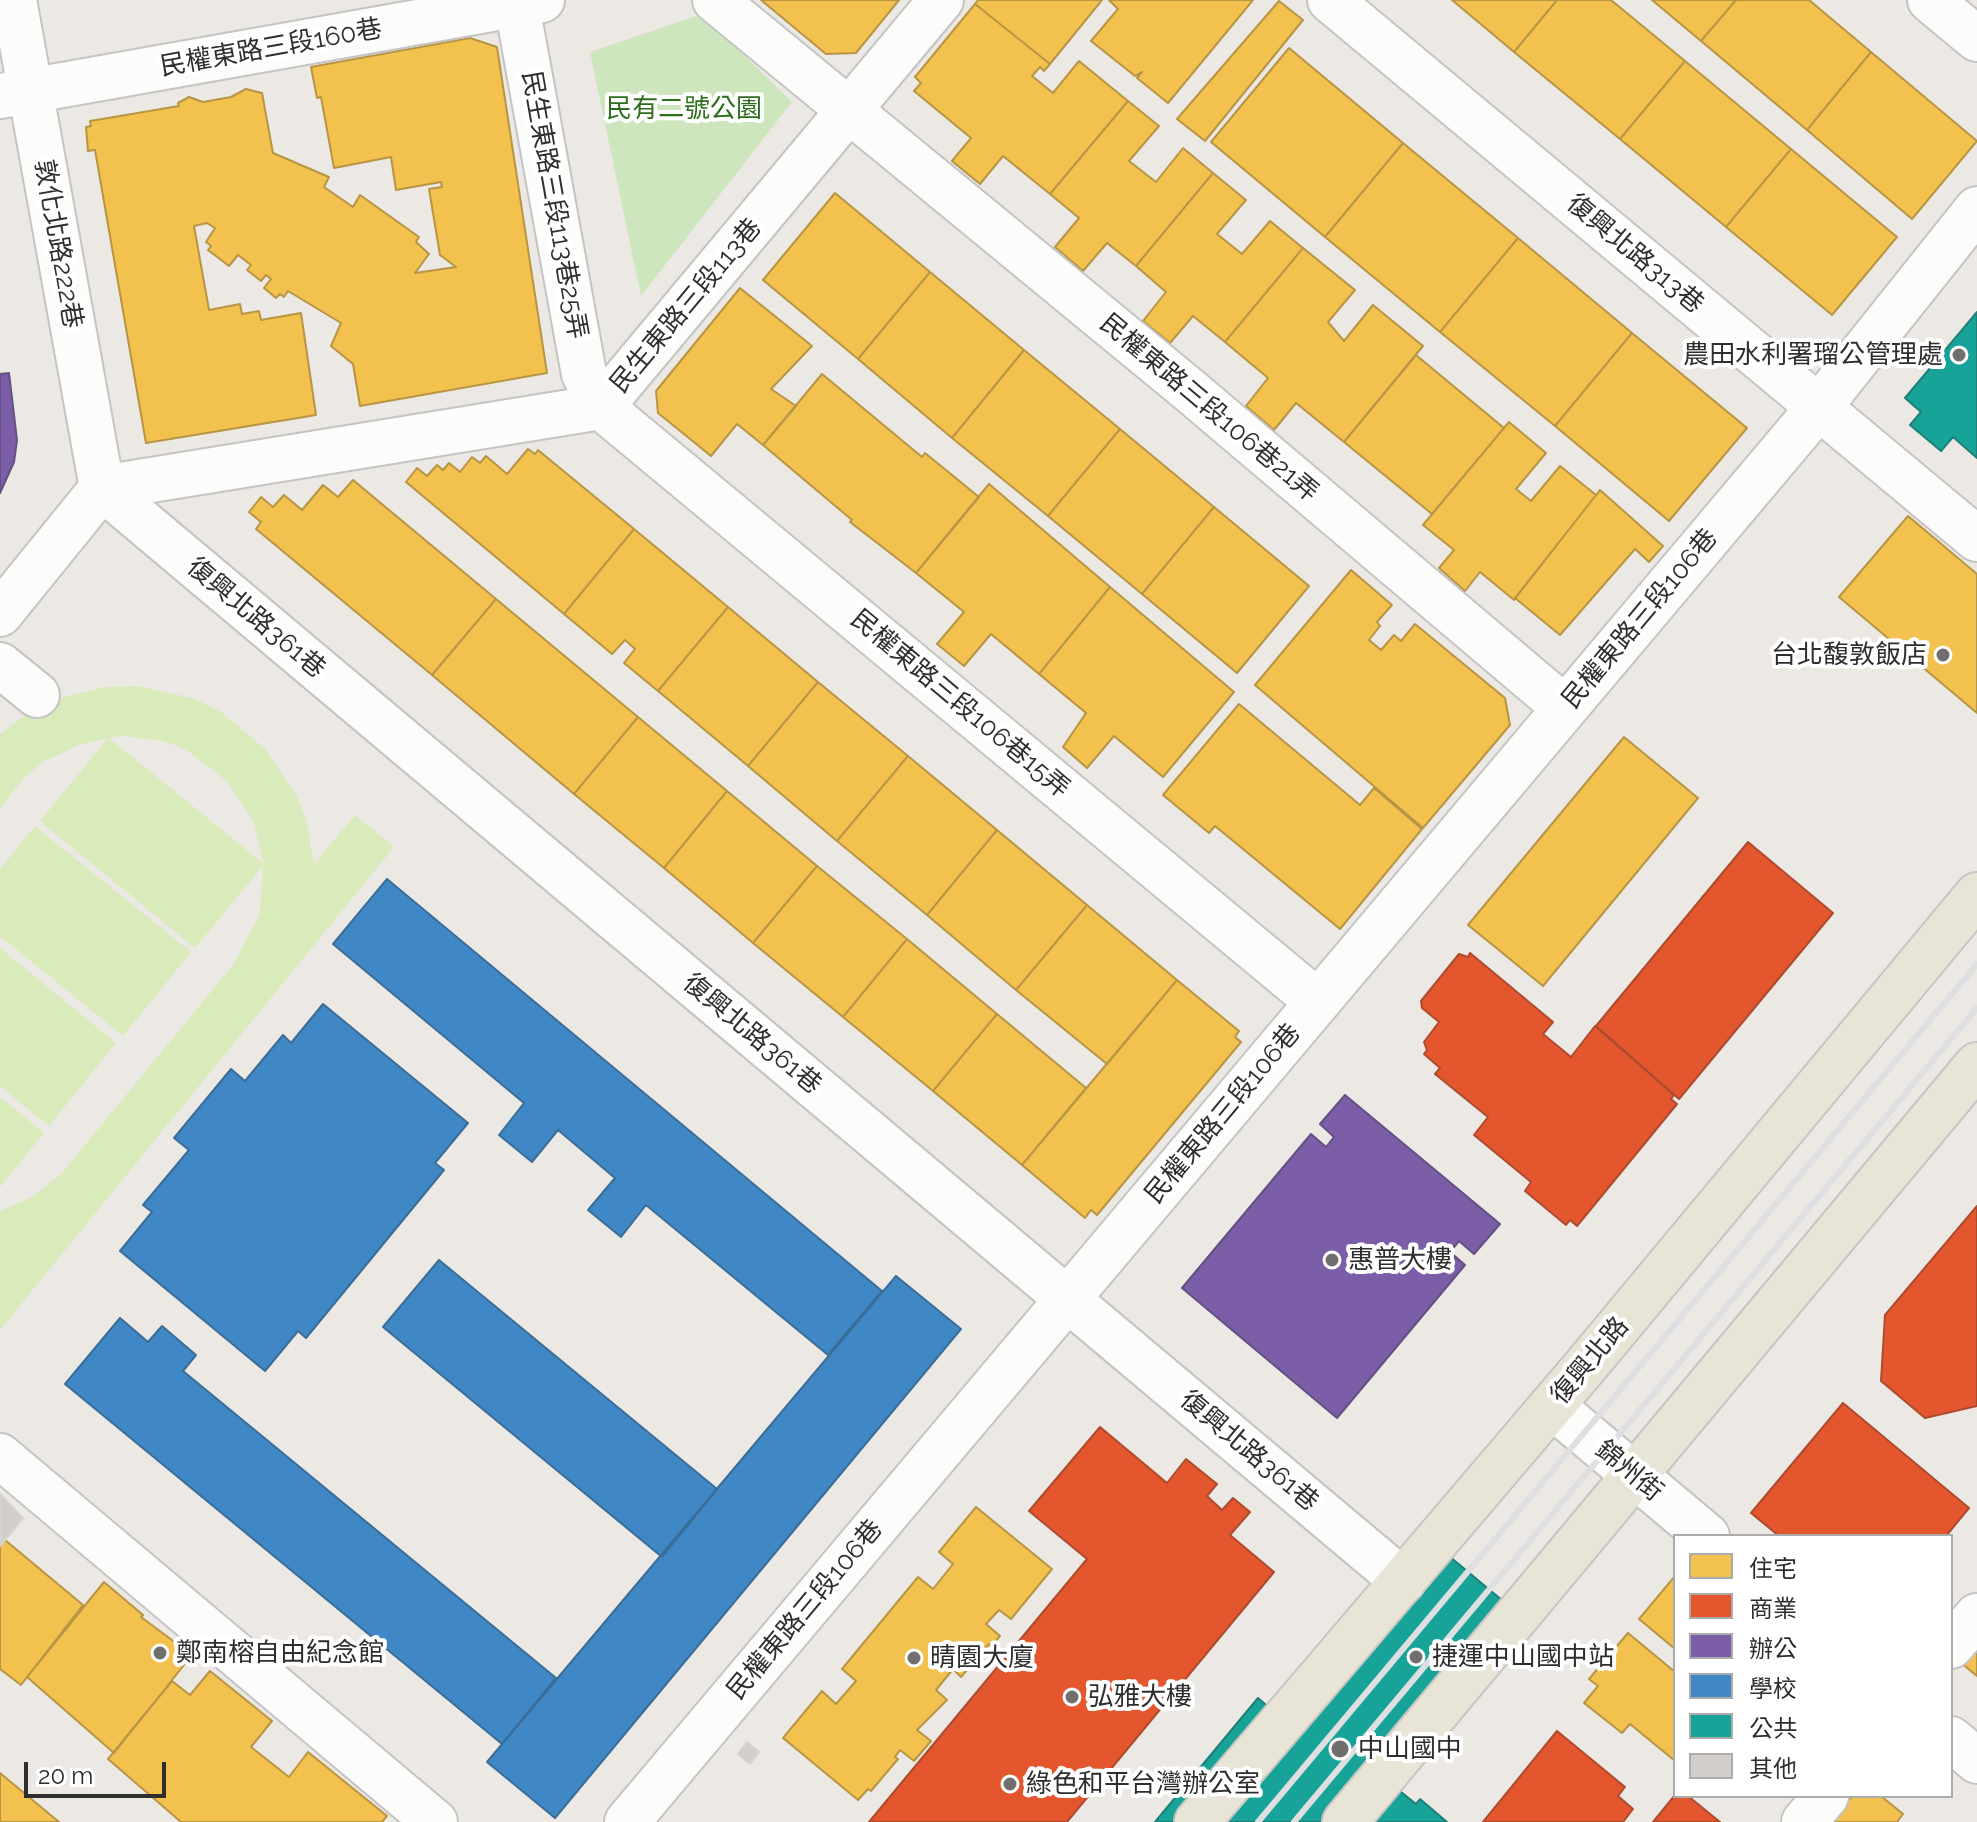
<!DOCTYPE html>
<meta charset="utf-8">
<style>
body{margin:0}
#map{position:relative;width:1977px;height:1822px;overflow:hidden;background:#ece8e4;font-family:Raleway,"Noto Sans TC",sans-serif}
canvas{display:block}
.legend{position:absolute;left:1673px;top:1534px;width:280px;height:264px;box-sizing:border-box;background:#fff;border:2px solid #ababab;margin:0;padding:10px 14px;list-style:none;font-size:24px;color:#2e2e2e}
.legend li{display:flex;align-items:center;gap:16px;height:40px}
.legend b{width:40px;border:2px solid #ababab}
.scale{position:absolute;left:24px;top:1762px;width:142px;height:36px;box-sizing:border-box;border:4px solid #2e2e2e;border-top:0;padding-left:10px;font-size:24px;line-height:28px;white-space:nowrap;color:#2e2e2e;-webkit-text-stroke:6px #fff;paint-order:stroke}
</style>
<div id="map">
<canvas width="1977" height="1822"></canvas>
<ul class="legend">
<li><b style="height:22px;background:#f2c14e"></b>住宅</li>
<li><b style="height:22px;background:#e4572e"></b>商業</li>
<li><b style="height:22px;background:#7b5ea7"></b>辦公</li>
<li><b style="height:22px;background:#3f88c5"></b>學校</li>
<li><b style="height:22px;background:#17a398"></b>公共</li>
<li><b style="height:22px;background:#d1cecb"></b>其他</li>
</ul>
<div class="scale">20 m</div>
</div>
<script>
const ctx = document.querySelector('canvas').getContext('2d');
ctx.lineJoin = 'round';
function paint(path, color) {
  ctx.fillStyle = color;
  ctx.fill(path, 'evenodd');
}
function poly(rows) {
  const path = new Path2D();
  for (const r of rows) {
    path.moveTo(r[0], r[1]);
    for (let i = 2; i < r.length; i += 2) path.lineTo(r[i], r[i + 1]);
  }
  return path;
}
function trace(path, color, width, dash) {
  ctx.strokeStyle = color;
  ctx.lineWidth = width;
  ctx.lineCap = dash ? 'butt' : 'round';
  ctx.setLineDash(dash || []);
  ctx.stroke(path);
}
function label(font, color, halo, rows, align = 'center') {
  ctx.font = font + ' Raleway,"Noto Sans TC",sans-serif';
  ctx.lineWidth = 8;
  ctx.setLineDash([]);
  ctx.textBaseline = 'middle';
  ctx.strokeStyle = halo;
  ctx.fillStyle = color;
  for (const [text, x, y, turn = 0] of rows) {
    ctx.save();
    ctx.translate(x, y);
    ctx.rotate((+turn || 0) * Math.PI / 180);
    ctx.textAlign = isNaN(turn) ? turn : align;
    if (halo) ctx.strokeText(text, 0, 0);
    ctx.fillText(text, 0, 0);
    ctx.restore();
  }
}
const green = poly([
 [702,14,792,102,641,296,590,52]
]);
const pitch = poly([
 [139,686,195,699,221,712,265,749,296,795,306,819,314,864,355,815,394,847,0,1330,0,1211,31,1198,62,1173,233,965,260,914,263,866,195,948,40,821,108,738,79,745,43,762,24,778,0,808,0,734,26,715,63,697,107,687],
 [126,736,163,741,185,749,227,781,253,820,264,864,109,738],
 [35,826,191,952,123,1036,0,936,0,869],
 [0,948,116,1043,49,1126,0,1086],
 [0,1097,44,1133,0,1187]
]);
const homes = poly([
 [761,0,899,0,856,53,826,54,761,0],
 [978,0,1102,0,1050,64,975,4,978,0],
 [1109,0,1253,0,1168,103,1137,78,1142,72,1135,76,1091,41,1118,9,1109,0],
 [1452,0,1557,0,1514,52,1452,0],
 [1557,0,1611,0,1685,61,1620,139,1514,52,1557,0],
 [1652,0,1736,0,1701,41,1652,0],
 [1736,0,1809,0,1871,52,1807,130,1701,41,1736,0],
 [1279,1,1303,20,1205,141,1177,119,1279,1],
 [975,4,1050,64,1044,71,1040,67,1032,76,1053,93,1079,61,1128,101,1050,194,1003,156,980,184,952,161,971,138,914,91,921,83,915,77,975,4],
 [470,38,497,47,547,373,360,406,353,364,331,346,341,323,288,291,284,297,280,294,276,298,264,288,271,279,266,275,261,281,247,270,251,265,238,255,229,266,208,250,211,246,206,242,215,228,207,223,194,226,209,310,240,304,242,314,259,311,261,320,301,313,316,415,146,443,95,150,88,151,86,127,91,126,90,121,179,106,178,103,189,97,203,102,231,97,246,89,262,93,273,153,329,177,324,187,353,207,360,195,419,237,416,242,429,254,415,273,456,267,440,255,429,189,442,187,441,182,396,190,391,157,334,168,321,97,317,98,311,67,470,38],
 [1289,48,1403,143,1325,237,1211,142,1289,48],
 [1871,52,1977,141,1912,219,1807,130,1871,52],
 [1685,61,1791,149,1726,227,1620,139,1685,61],
 [1128,101,1159,126,1129,161,1156,182,1183,148,1213,173,1136,266,1107,243,1083,271,1055,247,1079,218,1050,194,1128,101],
 [1403,143,1518,238,1440,332,1325,237,1403,143],
 [1791,149,1897,237,1832,315,1726,227,1791,149],
 [1213,173,1246,200,1217,234,1242,254,1270,221,1303,248,1225,342,1193,316,1170,343,1143,321,1166,292,1136,266,1213,173],
 [835,193,930,272,858,359,763,280,835,193],
 [1518,238,1632,333,1555,426,1440,332,1518,238],
 [1303,248,1355,290,1328,322,1344,341,1373,305,1423,346,1344,442,1296,403,1274,430,1246,406,1268,378,1225,342,1303,248],
 [930,272,1024,350,952,438,858,359,930,272],
 [740,288,812,346,771,389,796,406,763,445,737,424,711,456,658,413,656,391,740,288],
 [1632,333,1747,428,1669,521,1555,426,1632,333],
 [1024,350,1120,429,1048,516,952,438,1024,350],
 [1416,355,1504,428,1432,514,1344,442,1416,355],
 [822,374,922,457,925,453,979,497,916,573,850,522,852,520,763,445,822,374],
 [1509,422,1546,453,1516,489,1531,501,1560,466,1596,495,1514,600,1480,572,1465,591,1439,568,1454,550,1423,525,1509,422],
 [1120,429,1214,507,1142,594,1048,516,1120,429],
 [528,449,535,454,538,450,634,529,564,614,406,482,417,468,427,476,437,465,443,470,449,463,460,472,472,457,480,463,486,456,507,474,528,449],
 [353,480,496,599,432,675,256,529,261,522,249,512,261,497,273,507,284,495,302,510,323,485,338,497,353,480],
 [989,484,1110,587,1039,674,991,634,964,666,937,644,964,612,916,573,989,484],
 [1600,490,1663,546,1649,562,1635,549,1560,635,1515,598,1600,490],
 [1214,507,1309,586,1237,673,1142,594,1214,507],
 [1908,516,1977,574,1977,713,1839,597,1908,516],
 [634,529,728,607,658,691,624,663,635,649,625,640,612,654,564,614,634,529],
 [1351,570,1392,605,1377,622,1380,626,1369,640,1381,650,1394,635,1401,641,1415,624,1505,698,1510,725,1423,828,1255,685,1351,570],
 [1110,587,1234,692,1163,777,1114,736,1087,768,1063,747,1086,713,1039,674,1110,587],
 [496,599,638,717,574,794,432,675,496,599],
 [728,607,818,682,748,766,658,691,728,607],
 [818,682,908,756,837,841,748,766,818,682],
 [1239,704,1360,805,1374,788,1422,829,1340,929,1215,826,1209,833,1163,795,1239,704],
 [638,717,727,791,664,868,574,794,638,717],
 [1624,737,1698,798,1543,986,1468,925,1624,737],
 [908,756,997,830,927,915,837,841,908,756],
 [727,791,817,866,753,943,664,868,727,791],
 [997,830,1087,905,1016,990,927,915,997,830],
 [817,866,907,939,843,1017,753,943,817,866],
 [1087,905,1177,980,1107,1064,1016,990,1087,905],
 [907,939,997,1014,933,1091,843,1017,907,939],
 [1177,980,1239,1031,1235,1037,1241,1042,1097,1215,1091,1210,1085,1218,1022,1165,1177,980],
 [997,1014,1086,1088,1022,1165,933,1091,997,1014],
 [976,1507,1052,1569,1011,1619,999,1610,986,1624,1000,1636,991,1647,989,1644,961,1677,953,1669,936,1690,947,1700,917,1730,931,1741,914,1761,900,1750,895,1757,898,1759,871,1791,868,1789,858,1800,783,1738,822,1691,836,1704,856,1681,842,1669,918,1577,933,1589,953,1564,939,1552,976,1507],
 [5,1540,83,1605,21,1685,0,1669,0,1546,5,1540],
 [1675,1576,1675,1649,1639,1619,1675,1576],
 [104,1582,143,1615,141,1617,192,1655,114,1753,27,1677,104,1582],
 [1628,1633,1675,1672,1675,1761,1630,1724,1622,1733,1584,1703,1598,1686,1589,1679,1628,1633],
 [1977,1644,1977,1676,1961,1663,1977,1644],
 [210,1671,272,1721,251,1747,289,1777,308,1752,387,1816,382,1822,181,1822,108,1759,172,1681,190,1695,210,1671],
 [0,1773,59,1822,0,1822,0,1773],
 [1852,1796,1881,1796,1903,1814,1897,1822,1831,1822,1852,1796]
]);
const shops = poly([
 [1748,842,1833,913,1679,1099,1596,1026,1748,842],
 [1470,953,1553,1022,1543,1034,1571,1057,1595,1026,1674,1095,1671,1099,1677,1104,1577,1226,1570,1220,1566,1225,1525,1191,1531,1182,1474,1135,1488,1117,1435,1074,1440,1068,1424,1054,1427,1050,1424,1042,1439,1022,1422,1008,1421,1001,1459,954,1468,957,1470,953],
 [1977,1206,1977,1406,1925,1418,1881,1381,1885,1315,1977,1206],
 [1843,1403,1969,1508,1946,1536,1779,1536,1751,1513,1843,1403],
 [1100,1427,1167,1483,1186,1459,1217,1484,1207,1496,1222,1510,1233,1498,1250,1512,1230,1535,1274,1572,1067,1822,869,1822,1087,1559,1029,1511,1100,1427],
 [1557,1731,1625,1787,1618,1796,1633,1809,1623,1822,1483,1822,1557,1731],
 [1675,1795,1688,1796,1720,1822,1653,1822,1675,1795]
]);
const offices = poly([
 [9,373,17,440,14,462,0,493,0,374,9,373],
 [1345,1095,1500,1224,1474,1254,1459,1241,1450,1252,1465,1265,1337,1418,1182,1288,1311,1134,1326,1147,1334,1137,1320,1124,1345,1095]
]);
const schools = poly([
 [387,879,882,1291,828,1355,646,1205,621,1237,588,1210,615,1178,558,1130,532,1162,499,1135,524,1103,333,944,387,879],
 [323,1004,468,1123,435,1163,444,1170,306,1338,298,1331,265,1371,120,1251,152,1212,143,1205,189,1150,174,1138,231,1069,245,1081,283,1035,291,1043,323,1004],
 [439,1260,717,1489,662,1557,383,1327,439,1260],
 [896,1276,961,1329,555,1818,487,1762,896,1276],
 [120,1318,148,1342,162,1326,196,1355,183,1371,556,1678,502,1744,65,1384,120,1318]
]);
const public = poly([
 [1977,312,1977,458,1953,437,1941,451,1910,425,1921,412,1905,398,1977,312],
 [1437,1546,1521,1616,1385,1779,1416,1804,1420,1799,1447,1822,1155,1822,1258,1698,1289,1725,1437,1546]
]);
const building = poly([
 [0,1494,23,1518,0,1546,0,1494],
 [747,1742,759,1752,750,1764,738,1754,747,1742]
]);
const minor = poly([
 [14,0,102,488],
 [516,0,584,374,601,407,1318,1002],
 [715,0,1188,389,1565,708],
 [1330,0,1977,539],
 [1930,0,1977,39],
 [0,96,542,0],
 [102,488,1403,1581],
 [102,488,601,407,941,0],
 [0,614,102,488],
 [0,665,37,695],
 [1552,1406,1707,1536],
 [0,1456,435,1822],
 [1951,1646,1977,1616],
 [1951,1739,1977,1761],
 [627,1822,1819,407,1977,209],
 [1804,1822,1826,1796]
]);
const major = poly([
 [1197,1822,1588,1363,1977,895],
 [1345,1822,1977,1065]
]);
const rail = poly([
 [1258,1822,1977,964],
 [1294,1822,1977,1008]
]);
const markers = [
 [1959,355,8,"#706f6e"],
 [1943,655,8,"#706f6e"],
 [1332,1260,8,"#706f6e"],
 [160,1653,8,"#706f6e"],
 [1416,1657,8,"#706f6e"],
 [914,1658,8,"#706f6e"],
 [1072,1697,8,"#706f6e"],
 [1340,1749,10,"#706f6e"],
 [1010,1784,8,"#706f6e"]
];
const streetNames = [
 ["民權東路三段160巷",271,48,-10],
 ["民生東路三段113巷25弄",554,205,80],
 ["敦化北路222巷",58,244,80],
 ["復興北路313巷",1635,254,40],
 ["民生東路三段113巷",686,306,-50],
 ["民權東路三段106巷21弄",1209,408,40],
 ["復興北路361巷",256,618,40],
 ["民權東路三段106巷",1640,619,-50],
 ["民權東路三段106巷15弄",960,704,40],
 ["復興北路361巷",752,1034,40],
 ["民權東路三段106巷",1223,1114,-50],
 ["復興北路",1590,1361,-50],
 ["復興北路361巷",1249,1451,40],
 ["錦州街",1629,1471,40],
 ["民權東路三段106巷",805,1610,-50]
];
const parkNames = [
 ["民有二號公園",684,109]
];
const poiNames = [
 ["農田水利署瑠公管理處",1943,355,"right"],
 ["台北馥敦飯店",1927,655,"right"],
 ["惠普大樓",1348,1260],
 ["鄭南榕自由紀念館",176,1653],
 ["捷運中山國中站",1432,1657],
 ["晴園大廈",930,1658],
 ["弘雅大樓",1088,1697],
 ["中山國中",1358,1749],
 ["綠色和平台灣辦公室",1026,1784]
];
paint(green, '#cee6be');
paint(pitch, '#d9eabb');
paint(homes, '#f2c14e');
trace(homes, '#b79544', 2);
paint(shops, '#e4572e');
trace(shops, '#ad4b2e', 2);
paint(offices, '#7b5ea7');
trace(offices, '#645083', 2);
paint(schools, '#3f88c5');
trace(schools, '#3a6d98', 2);
paint(public, '#17a398');
trace(public, '#1e8078', 2);
paint(building, '#d1cecb');
trace(building, '#d7d4d0', 2);
trace(minor, '#c5c4c5', 48);
trace(major, '#c6c5c4', 48);
trace(minor, '#fcfcfb', 44);
trace(major, '#e8e4d6', 44);
trace(rail, '#dfdfe1', 6);
for (const [x, y, r, color] of markers) {
  const dot = new Path2D();
  dot.arc(x, y, r, 0, 2 * Math.PI);
  ctx.fillStyle = color;
  ctx.fill(dot);
  trace(dot, '#fff', 3);
}
label('26px', '#2e2e2e', '#fff', streetNames);
label('26px', '#2c6e1b', '#fff', parkNames);
label('26px', '#2e2e2e', '#fff', poiNames, 'left');
</script>
